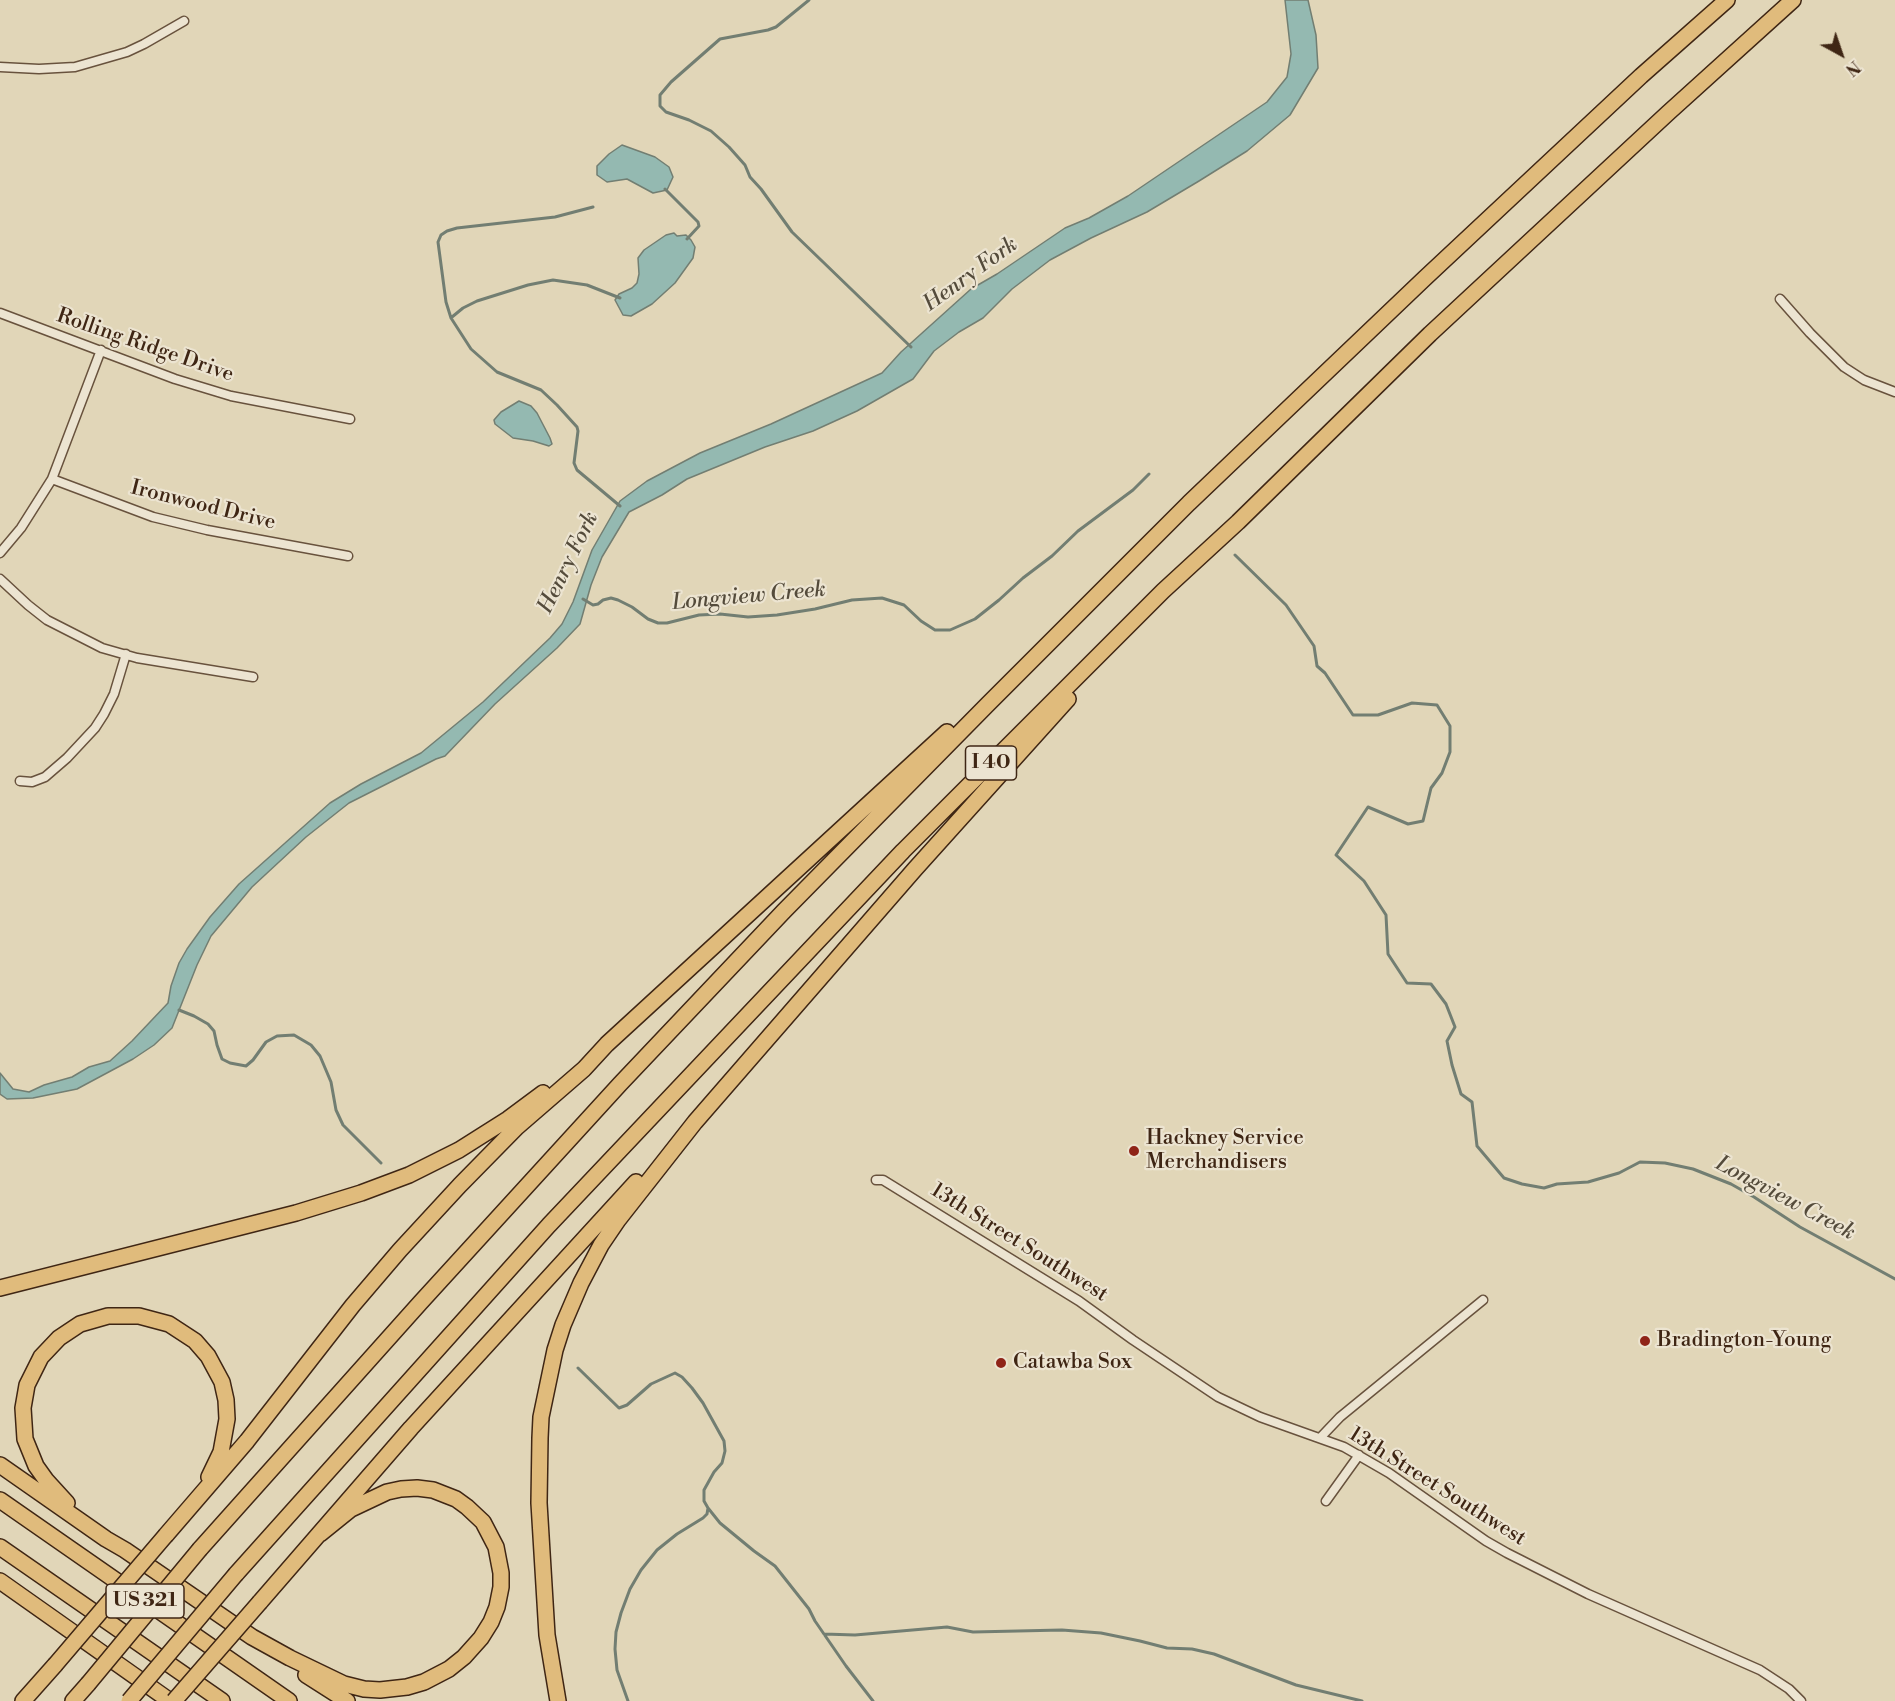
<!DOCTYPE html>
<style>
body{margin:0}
#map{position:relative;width:1895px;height:1701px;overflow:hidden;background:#e1d6b8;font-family:"Libre Bodoni",serif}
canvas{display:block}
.north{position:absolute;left:1811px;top:24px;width:60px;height:60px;-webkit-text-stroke:4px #ece4d1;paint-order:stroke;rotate:140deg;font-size:16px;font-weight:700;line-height:24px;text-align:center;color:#3f2614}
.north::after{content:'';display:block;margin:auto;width:21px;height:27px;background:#3f2614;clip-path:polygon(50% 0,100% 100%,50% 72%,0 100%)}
</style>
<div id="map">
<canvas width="1895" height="1701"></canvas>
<div class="north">N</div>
</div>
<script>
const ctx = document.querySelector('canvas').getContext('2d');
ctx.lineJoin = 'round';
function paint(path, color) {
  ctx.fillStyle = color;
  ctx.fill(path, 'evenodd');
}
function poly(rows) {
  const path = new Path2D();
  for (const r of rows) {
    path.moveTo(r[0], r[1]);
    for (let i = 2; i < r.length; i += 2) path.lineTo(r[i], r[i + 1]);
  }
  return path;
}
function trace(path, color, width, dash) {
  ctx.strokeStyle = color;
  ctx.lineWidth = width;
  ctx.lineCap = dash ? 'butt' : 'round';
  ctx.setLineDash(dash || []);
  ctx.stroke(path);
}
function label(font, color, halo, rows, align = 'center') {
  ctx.font = font + ' "Libre Bodoni",serif';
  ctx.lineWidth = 4.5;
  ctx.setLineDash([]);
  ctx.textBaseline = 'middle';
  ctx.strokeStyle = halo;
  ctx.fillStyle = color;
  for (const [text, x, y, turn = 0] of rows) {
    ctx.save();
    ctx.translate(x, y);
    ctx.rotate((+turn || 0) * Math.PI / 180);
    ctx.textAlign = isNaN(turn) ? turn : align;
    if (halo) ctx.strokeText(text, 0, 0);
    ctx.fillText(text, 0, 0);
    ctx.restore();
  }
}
const water = poly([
 [1285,0,1308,0,1316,35,1318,68,1290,115,1247,151,1199,181,1147,212,1091,238,1050,260,1012,289,983,318,959,332,934,351,913,379,857,411,813,431,765,447,687,479,662,495,629,512,602,557,591,585,580,624,557,648,495,704,445,756,436,759,349,803,306,837,252,887,211,936,197,965,172,1028,154,1045,133,1059,77,1089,33,1098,7,1099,0,1094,0,1073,13,1089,29,1092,44,1085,72,1077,89,1067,110,1061,132,1041,168,1003,171,986,179,963,187,949,210,917,239,884,330,803,361,784,421,753,483,702,550,638,562,624,573,602,592,550,620,501,647,481,700,453,771,424,882,373,901,352,971,289,997,274,1065,228,1089,218,1128,196,1267,102,1287,77,1291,54,1285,0],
 [622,145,655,157,669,167,673,177,667,190,653,193,627,179,607,182,597,175,597,166,609,154,622,145],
 [674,233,677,236,686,235,691,240,695,247,693,258,675,283,652,304,631,316,623,315,615,300,619,294,632,288,637,283,639,274,638,258,644,250,666,235,674,233],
 [519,401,531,406,537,413,550,438,552,444,549,446,533,441,513,438,495,424,494,420,501,412,519,401]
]);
const stream = poly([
 [809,0,776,27,768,30,720,39,671,82,660,95,660,106,666,112,689,120,711,131,729,147,745,165,750,177,761,189,792,232,911,347],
 [665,189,698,222,699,226,687,239],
 [593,207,555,217,457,228,447,231,441,235,438,242,446,302,451,318,471,349,497,372,541,390,557,405,577,427,578,431,574,463,577,470,620,506],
 [452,317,463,308,477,301,528,285,553,280,587,285,620,298],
 [1235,555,1286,605,1314,646,1317,666,1325,673,1353,715,1378,715,1412,703,1437,705,1450,726,1450,752,1442,773,1431,788,1423,821,1408,824,1368,807,1336,855,1364,881,1386,915,1388,954,1407,983,1431,984,1446,1004,1455,1027,1447,1041,1452,1065,1461,1094,1472,1102,1477,1146,1504,1178,1522,1184,1544,1188,1557,1184,1588,1182,1619,1173,1640,1162,1665,1163,1693,1169,1731,1184,1754,1197,1800,1227,1895,1279],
 [583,599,593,605,598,604,603,600,611,598,618,600,632,607,648,619,658,623,667,623,699,615,720,614,748,617,777,615,815,609,852,600,882,598,904,605,921,621,935,630,950,630,975,619,999,600,1023,578,1052,556,1078,531,1133,490,1149,474],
 [179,1010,194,1016,208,1024,214,1031,217,1045,222,1059,230,1063,246,1066,253,1060,266,1042,277,1036,294,1035,311,1045,320,1056,331,1082,336,1110,343,1125,381,1163],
 [578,1368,619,1408,627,1405,651,1384,675,1373,682,1377,692,1388,703,1403,724,1441,725,1451,722,1463,714,1472,704,1490,704,1501,708,1508,720,1523,754,1551,775,1566,809,1609,815,1621,846,1666,873,1701],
 [824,1634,855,1635,947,1627,973,1632,1062,1630,1101,1633,1140,1641,1167,1648,1192,1649,1214,1654,1296,1685,1362,1701],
 [628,1701,617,1670,615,1649,616,1632,621,1613,630,1589,641,1570,657,1550,677,1534,703,1518,707,1514,708,1508]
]);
const street = poly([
 [0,67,39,69,75,67,127,52,144,44,184,21],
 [1780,299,1810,333,1844,367,1864,380,1895,392],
 [0,313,175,379,231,396,350,419],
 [52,479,153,517,207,530,348,556],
 [0,553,21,528,52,479,101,350],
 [0,579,28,605,47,620,102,648,137,658,253,677],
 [20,781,32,782,45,777,67,758,95,728,104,714,114,694,126,654],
 [876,1180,883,1180,1079,1301,1133,1340,1218,1397,1260,1417,1344,1447,1389,1473,1486,1541,1507,1553,1588,1594,1760,1670,1789,1689,1801,1701],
 [1320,1438,1340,1417,1483,1300],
 [1326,1501,1359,1455]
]);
const highway = poly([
 [0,1288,296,1213,361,1193,409,1175,459,1150,508,1119,543,1093],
 [0,1465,106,1539,125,1550,252,1637,290,1658,344,1684,364,1689,380,1690,407,1687,424,1682,449,1669,464,1657,481,1638,491,1622,497,1607,501,1587,501,1573,496,1547,483,1522,467,1507,456,1499,433,1490,417,1488,401,1489,387,1492,351,1509,320,1534],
 [0,1500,289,1701],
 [67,1503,46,1480,36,1466,25,1439,23,1408,27,1385,41,1357,59,1338,80,1324,108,1316,139,1316,169,1324,195,1341,208,1356,222,1382,226,1400,227,1419,221,1452,209,1477],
 [166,1535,247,1441,353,1305,400,1250,460,1185,517,1127,584,1069,607,1044,947,732],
 [0,1547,222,1701],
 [200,1549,420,1303,620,1084,784,911,988,704,1189,503,1425,278,1641,76,1727,0],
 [236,1574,549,1225,903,851,1163,591,1238,522,1430,334,1668,113,1793,0],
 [0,1581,170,1701],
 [260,1602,411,1428,636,1182],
 [306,1675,347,1701],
 [23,1701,55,1665],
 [73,1701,88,1684],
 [558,1701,547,1635,539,1503,540,1438,541,1417,555,1350,563,1325,581,1283,601,1245,618,1220,695,1122,915,869,1068,699]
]);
const highwayBridge = poly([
 [55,1665,166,1535],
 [88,1684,200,1549],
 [129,1701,236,1574],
 [174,1701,260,1602]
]);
const markers = [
 [1134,1151,6,"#8f2418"],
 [1645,1341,6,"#8f2418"],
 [1001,1363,6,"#8f2418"]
];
const shields = [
 [991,763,51],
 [145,1601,78]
];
const shieldNames = [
 ["I 40",991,763],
 ["US 321",145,1601]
];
const streetNames = [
 ["Rolling Ridge Drive",145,346,19],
 ["Ironwood Drive",203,506,14],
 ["13th Street Southwest",1019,1243,32],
 ["13th Street Southwest",1437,1487,32]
];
const poiNames = [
 ["Hackney Service",1146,1139],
 ["Merchandisers",1146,1163],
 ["Bradington-Young",1657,1341],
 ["Catawba Sox",1013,1363]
];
const waterNames = [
 ["Henry Fork",971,275,-36],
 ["Henry Fork",569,563,-64],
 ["Longview Creek",749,597,-5],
 ["Longview Creek",1785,1199,28]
];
paint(water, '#94b9b1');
trace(water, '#727e72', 1.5);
trace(stream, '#727e72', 3);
trace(street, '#68523d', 11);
trace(highway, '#3f2614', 18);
trace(street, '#ece4d1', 8);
trace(highway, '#e0bb7c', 15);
trace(highwayBridge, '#3f2614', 18, []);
trace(highwayBridge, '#e0bb7c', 15);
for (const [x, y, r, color] of markers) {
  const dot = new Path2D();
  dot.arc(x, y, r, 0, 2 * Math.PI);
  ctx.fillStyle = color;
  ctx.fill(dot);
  trace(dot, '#ece4d1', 2);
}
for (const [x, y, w] of shields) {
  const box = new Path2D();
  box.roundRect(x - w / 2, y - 17, w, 34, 4.5);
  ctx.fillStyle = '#ece4d1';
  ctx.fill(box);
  trace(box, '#3f2614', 1.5);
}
label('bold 20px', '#3f2614', null, shieldNames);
label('21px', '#3f2614', '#ece4d1', streetNames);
label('21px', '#3f2614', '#ece4d1', poiNames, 'left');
label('italic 22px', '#544b3b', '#ece4d1', waterNames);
</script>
